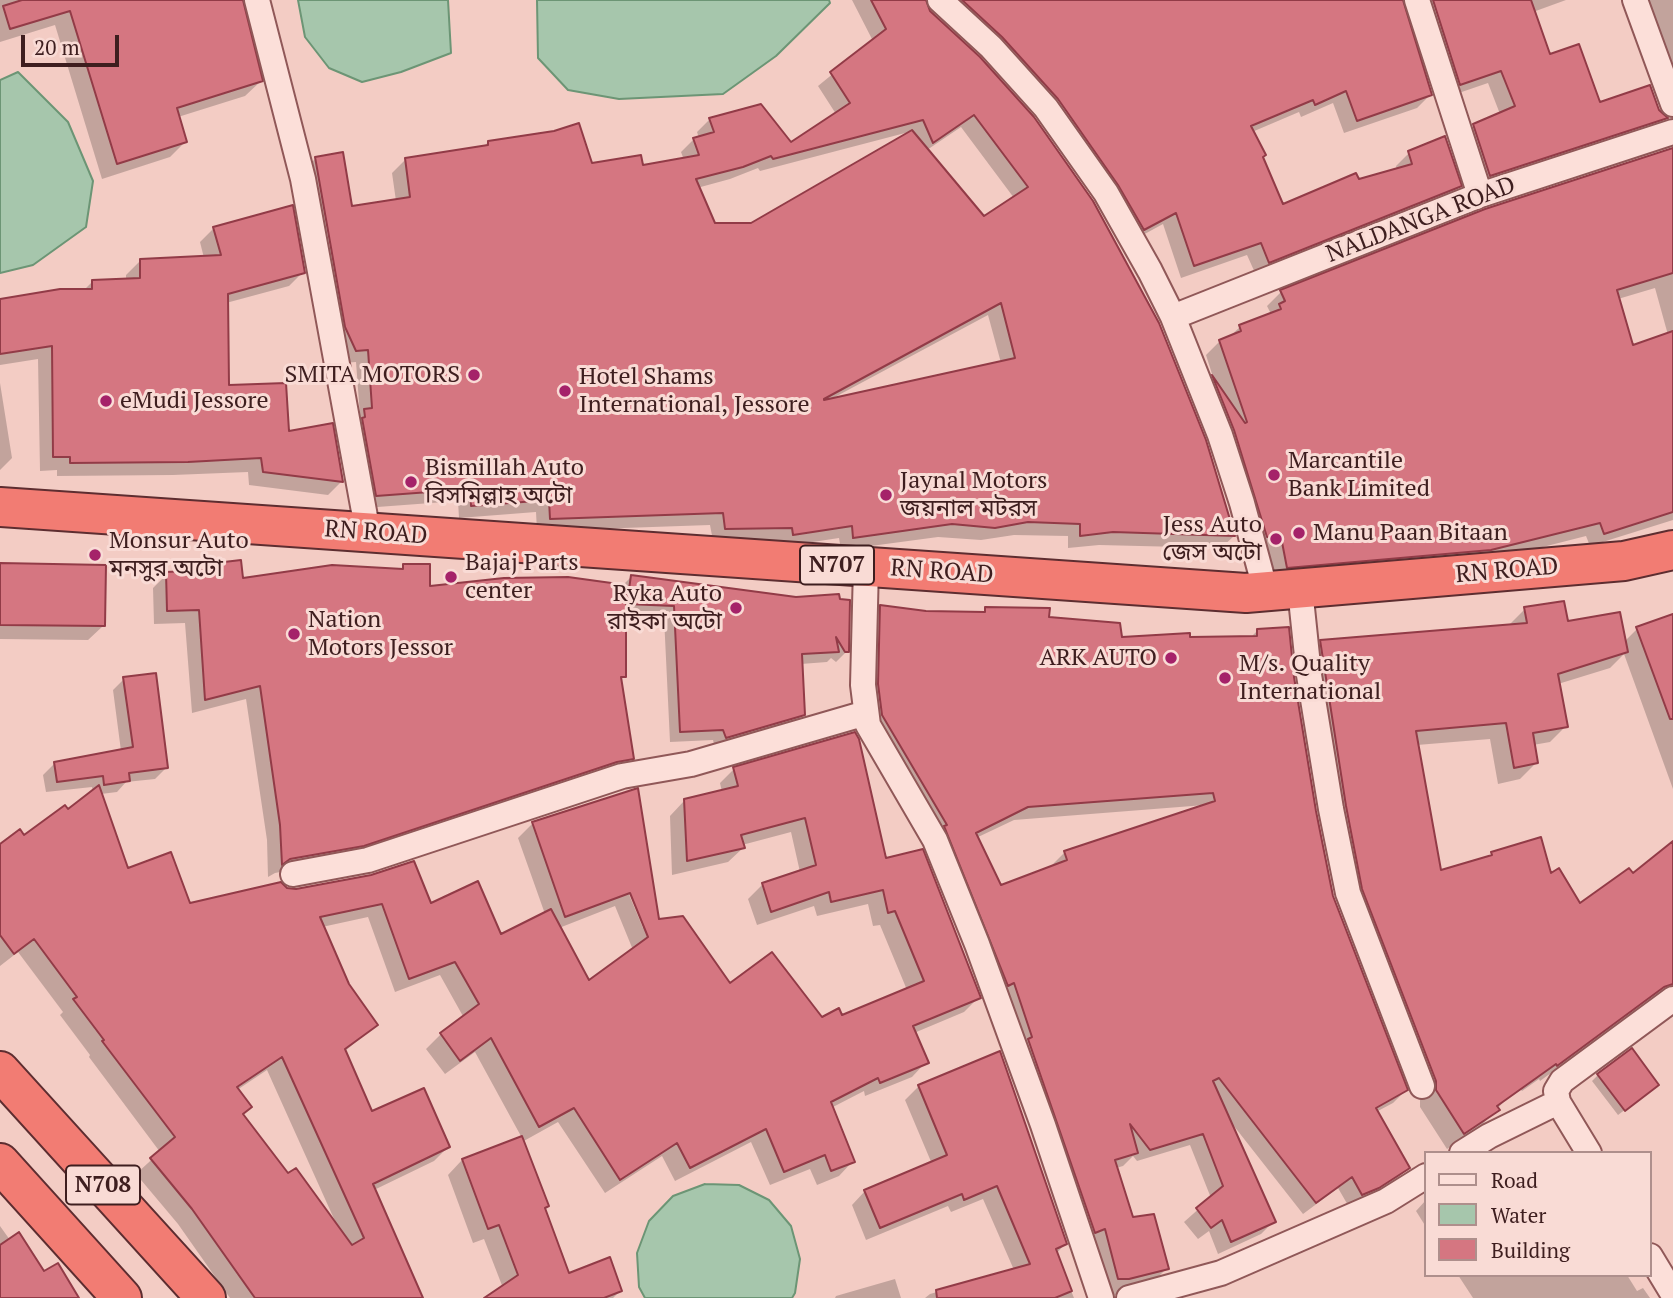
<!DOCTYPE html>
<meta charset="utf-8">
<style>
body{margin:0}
#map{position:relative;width:1673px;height:1298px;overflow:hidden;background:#f3ccc4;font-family:"PT Serif",serif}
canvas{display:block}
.legend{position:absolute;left:1424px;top:1151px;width:228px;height:126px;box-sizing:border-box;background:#f9dbd5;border:2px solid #ae8f8c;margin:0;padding:9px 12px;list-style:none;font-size:21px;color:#3e1e1f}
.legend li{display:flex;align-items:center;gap:14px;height:35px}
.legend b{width:35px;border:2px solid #ae8f8c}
.scale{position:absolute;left:21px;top:35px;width:98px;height:32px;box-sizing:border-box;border:4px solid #3e1e1f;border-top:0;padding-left:9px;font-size:21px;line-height:24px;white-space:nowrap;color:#3e1e1f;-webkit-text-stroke:5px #f9dbd5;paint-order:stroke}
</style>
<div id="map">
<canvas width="1673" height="1298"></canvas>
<ul class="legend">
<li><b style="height:9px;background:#fcdfd9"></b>Road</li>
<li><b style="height:19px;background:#a6c6ac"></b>Water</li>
<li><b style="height:19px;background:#d57681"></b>Building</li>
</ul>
<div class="scale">20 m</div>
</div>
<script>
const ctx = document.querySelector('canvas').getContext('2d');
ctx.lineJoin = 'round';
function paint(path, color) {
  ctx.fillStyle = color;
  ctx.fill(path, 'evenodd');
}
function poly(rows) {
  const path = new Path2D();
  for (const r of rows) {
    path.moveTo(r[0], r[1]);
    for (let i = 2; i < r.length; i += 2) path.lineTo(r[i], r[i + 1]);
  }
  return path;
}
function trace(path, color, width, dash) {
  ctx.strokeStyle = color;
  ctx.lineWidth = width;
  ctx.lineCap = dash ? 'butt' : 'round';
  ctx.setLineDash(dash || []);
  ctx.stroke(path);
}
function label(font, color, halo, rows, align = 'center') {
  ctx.font = font + ' "PT Serif","Noto Sans Bengali",serif';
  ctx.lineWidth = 6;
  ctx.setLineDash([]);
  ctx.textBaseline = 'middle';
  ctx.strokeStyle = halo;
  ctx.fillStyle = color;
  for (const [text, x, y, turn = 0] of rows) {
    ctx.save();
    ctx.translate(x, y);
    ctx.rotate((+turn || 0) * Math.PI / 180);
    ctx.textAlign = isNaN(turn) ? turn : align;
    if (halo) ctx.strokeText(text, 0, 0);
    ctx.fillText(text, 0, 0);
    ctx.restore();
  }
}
const water = poly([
 [298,0,448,0,451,53,401,72,362,82,329,68,305,37,298,0],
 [537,0,829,0,830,3,776,56,723,94,619,99,568,90,538,58,537,0],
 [18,72,68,122,93,181,86,227,33,265,0,273,0,80,18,72],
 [705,1184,739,1185,769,1200,791,1226,800,1259,795,1293,792,1298,645,1298,639,1287,637,1253,649,1221,673,1196,705,1184]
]);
const shadow = poly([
 [0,0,241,0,261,81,245,96,178,117,185,142,170,157,102,179,55,25,0,42],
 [852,0,924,0,928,11,1092,202,1158,324,1234,536,1221,548,1099,545,1068,548,1068,536,1014,535,981,540,938,537,841,550,839,538,780,547,779,540,713,541,710,525,537,531,536,512,459,518,458,501,364,508,352,424,360,416,356,362,343,363,303,171,316,158,350,208,396,201,392,173,405,160,483,148,488,142,591,165,641,167,684,160,681,152,694,139,699,138,697,132,710,119,791,144,836,114,818,86,873,41],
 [961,127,1014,198,984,219,927,150],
 [909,132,751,225,714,225,697,188,730,179,758,168,760,171],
 [988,315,1001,363,835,398,835,397],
 [934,0,1402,0,1430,95,1417,108,1344,133,1333,103,1301,117,1299,112,1252,132,1282,206,1397,170,1396,166,1409,153,1460,186,1446,199,1256,275,1247,255,1181,278,1163,224,1130,242,1044,111],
 [1408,0,1566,0,1533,12,1549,56,1599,104,1658,111,1666,118,1653,130,1477,188,1461,139,1474,126,1500,114,1488,83,1447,97],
 [1644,0,1673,0,1673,108],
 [1673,167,1673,520,1590,546,1586,536,1476,564,1273,581,1199,391,1213,377,1206,355,1220,341,1229,337,1240,327,1271,314,1267,306,1281,292],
 [1655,288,1668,335,1632,347,1618,299],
 [214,228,303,272,289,286,226,303,228,387,288,433,342,481,328,495,249,485,248,472,173,475,57,476,57,470,40,471,38,359,0,365,0,300,83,291,93,281,126,280,126,275,140,261,204,258,200,242],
 [0,383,12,458,0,470],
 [0,565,103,626,88,640,0,639],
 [208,566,241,579,399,571,404,566,428,588,622,586,632,576,796,598,838,596,847,651,836,662,831,658,827,662,801,664,803,715,792,726,715,748,713,740,670,742,664,617,624,615,624,676,620,681,632,758,618,772,349,859,275,873,268,877,267,840,246,699,192,713,185,623,154,624,153,588,167,574,201,573],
 [881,606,926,613,981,614,986,609,1047,619,1120,639,1250,638,1257,631,1293,678,1315,812,1332,897,1406,1090,1393,1103,1376,1112,1408,1168,1395,1181,1349,1207,1338,1188,1303,1214,1230,1121,1273,1222,1261,1234,1218,1254,1209,1231,1198,1239,1184,1222,1211,1198,1190,1145,1137,1161,1133,1156,1123,1166,1116,1168,1131,1219,1152,1214,1167,1268,1154,1281,1108,1298,1020,1049,870,728,868,619],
 [1205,805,1065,852,1052,865,1053,867,1000,887,976,838,1014,820],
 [1525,609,1624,642,1637,629,1673,615,1673,789,1624,654,1610,668,1558,684,1566,726,1550,742,1533,745,1536,763,1520,779,1498,784,1490,739,1417,745,1440,872,1486,859,1492,853,1550,876,1579,906,1633,876,1673,844,1673,991,1660,1001,1646,1003,1540,1081,1539,1079,1522,1091,1494,1061,1512,1093,1481,1126,1447,1149,1420,1107,1420,1098,1347,906,1305,658,1321,642,1508,626],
 [124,679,166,768,155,779,126,782,117,792,101,794,127,871,189,905,287,889,430,905,501,936,545,914,518,838,533,823,637,791,658,921,730,986,821,1019,842,1018,907,990,880,925,873,926,868,904,817,916,814,906,757,925,748,899,763,884,800,872,791,832,742,845,743,848,728,862,672,875,670,816,684,801,722,792,720,783,734,769,885,860,979,997,964,1012,914,1033,926,1062,912,1077,865,1096,864,1091,831,1108,853,1161,839,1176,817,1185,810,1169,770,1185,751,1142,675,1181,662,1156,605,1193,558,1122,522,1142,543,1209,568,1275,620,1291,613,1298,487,1298,503,1288,484,1239,473,1243,448,1175,462,1160,522,1138,475,1052,445,1074,426,1049,441,1034,464,1018,440,975,395,992,368,917,322,927,347,984,376,1025,344,1052,371,1114,448,1147,434,1161,374,1190,421,1298,230,1298,178,1224,136,1174,160,1152,89,1057,90,1055,60,1015,63,1012,18,952,0,966,0,846,24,837,68,811,93,792,92,787,46,792,43,775,55,763,121,751,113,690],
 [628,884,643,919,643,928,625,885],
 [615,906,633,950,588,983,559,928],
 [267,1070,335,1221,334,1222,287,1176,242,1115,237,1090],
 [1598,1075,1651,1090,1618,1115,1592,1081],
 [919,1086,1065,1244,1056,1254,1074,1298,925,1298,930,1294,1014,1270,983,1199,951,1212,948,1206,866,1240,852,1205,865,1191,932,1164,905,1100],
 [1426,1200,1426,1227,1416,1211],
 [0,1226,10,1240,44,1273,76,1298,0,1298],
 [1458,1275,1627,1275,1637,1291,1643,1288,1650,1298,1473,1298],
 [895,1279,901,1298,835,1298,836,1296]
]);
const building = poly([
 [22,0,243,0,263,81,177,108,187,142,117,164,70,11,10,29,3,6,22,0],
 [871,0,926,0,930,11,980,57,1034,117,1093,201,1159,323,1206,440,1235,536,1113,532,1080,536,1080,524,1028,522,995,528,952,524,853,538,852,526,793,535,792,528,725,529,723,513,550,519,549,500,471,506,470,489,376,496,362,418,365,417,364,409,372,408,368,350,356,351,345,327,315,157,343,152,352,206,410,197,405,158,488,145,488,141,554,131,579,123,592,163,641,155,643,165,699,155,693,138,714,132,709,118,761,104,791,142,850,103,830,72,886,29,871,0],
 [974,115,1028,187,984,216,912,130,751,223,715,223,696,179,743,167,771,156,773,159,923,120,933,143,974,115],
 [1001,303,1015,358,824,400,824,399,1001,303],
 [962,0,1403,0,1432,95,1357,121,1346,91,1315,105,1313,100,1251,126,1266,155,1263,157,1283,204,1356,173,1359,179,1412,164,1408,151,1445,136,1462,186,1269,263,1261,243,1194,266,1176,213,1144,230,1118,185,1058,99,1002,37,962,0],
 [1433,0,1531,0,1550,54,1579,44,1600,102,1650,85,1659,110,1668,118,1490,176,1473,124,1515,106,1501,71,1460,85,1433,0],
 [1673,148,1673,273,1617,290,1633,345,1673,331,1673,512,1604,534,1600,523,1491,550,1287,568,1281,537,1267,537,1234,430,1212,375,1245,423,1247,422,1219,340,1241,331,1239,325,1281,309,1279,304,1285,301,1280,290,1485,209,1673,148],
 [293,205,305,273,228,294,229,385,286,383,289,431,333,423,343,482,263,472,261,458,188,462,70,463,70,457,53,457,52,346,0,354,0,299,60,289,92,289,92,280,140,278,140,259,221,255,213,227,293,205],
 [241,560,243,578,332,565,403,569,403,564,430,564,430,586,504,578,568,577,626,585,626,677,621,677,634,759,617,762,364,846,290,859,282,865,280,825,260,686,205,700,199,610,167,611,166,572,208,570,207,564,241,560],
 [0,563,106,565,105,626,0,625,0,563],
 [631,575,796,597,839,594,840,599,850,600,849,652,845,652,836,637,839,652,802,654,805,715,726,738,723,730,680,732,674,606,627,604,631,575],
 [1564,601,1568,621,1620,612,1628,652,1558,674,1568,727,1533,733,1538,763,1514,768,1506,723,1416,731,1441,870,1492,855,1491,852,1541,837,1551,873,1559,868,1580,903,1629,868,1633,873,1673,841,1673,984,1664,987,1557,1066,1556,1064,1497,1106,1500,1110,1464,1134,1436,1090,1436,1081,1362,889,1346,806,1320,640,1527,623,1524,607,1564,601],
 [880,605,926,611,985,612,985,607,1050,608,1049,617,1120,623,1122,637,1190,633,1190,637,1257,636,1257,629,1289,627,1294,677,1316,811,1333,896,1408,1090,1376,1108,1410,1168,1379,1188,1362,1195,1352,1177,1316,1203,1219,1078,1213,1081,1276,1222,1231,1242,1222,1220,1211,1228,1196,1208,1223,1186,1203,1134,1150,1150,1130,1124,1138,1153,1115,1160,1133,1217,1154,1214,1169,1269,1129,1279,1118,1279,1105,1229,1095,1233,1028,1039,1032,1037,1014,983,1008,986,944,826,947,825,882,715,878,684,880,605],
 [1213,793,1215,801,1064,851,1067,860,1001,885,976,833,1028,807,1213,793],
 [1673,614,1673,719,1670,719,1636,627,1673,614],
 [156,673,168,768,129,773,130,781,104,785,103,776,57,782,54,762,133,747,123,677,156,673],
 [855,732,859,739,886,858,923,849,981,998,913,1026,929,1063,880,1083,878,1078,831,1102,855,1162,831,1171,825,1155,784,1172,766,1129,690,1168,677,1143,620,1180,574,1108,539,1127,491,1038,460,1061,440,1033,479,1004,455,962,409,979,382,904,320,917,349,984,378,1025,345,1049,372,1111,424,1088,450,1147,373,1184,423,1298,255,1298,192,1209,150,1158,175,1137,102,1041,104,1040,73,999,77,997,34,939,14,954,0,935,0,844,20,829,24,835,65,805,68,809,99,785,128,868,171,852,190,903,281,882,287,888,296,889,371,875,414,861,431,903,478,881,501,934,551,909,589,980,648,937,630,893,565,917,532,822,638,788,659,919,683,916,730,983,772,952,822,1017,839,1008,842,1015,924,981,895,911,888,913,883,890,831,902,829,892,771,912,762,883,816,865,805,818,741,835,745,848,687,861,684,799,738,786,733,767,855,732],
 [282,1057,364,1238,352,1245,296,1168,288,1173,243,1114,252,1107,237,1087,282,1057],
 [1632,1048,1659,1085,1625,1111,1597,1074,1632,1048],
 [1000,1051,1067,1244,1056,1249,1072,1291,1055,1298,937,1298,936,1290,1030,1264,997,1186,964,1200,962,1194,880,1228,864,1190,947,1155,918,1085,1000,1051],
 [522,1136,549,1206,545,1208,569,1273,610,1257,622,1291,604,1298,484,1298,518,1275,499,1225,488,1229,462,1159,522,1136],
 [19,1232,44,1271,58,1263,79,1298,0,1298,0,1245,19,1232]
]);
const minor = poly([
 [257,0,303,179,368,533],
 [940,0,991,47,1046,108,1106,193,1150,271,1173,317,1220,435,1242,503,1266,592],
 [1417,0,1480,195],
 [1635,0,1673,104],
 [1173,317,1480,195,1673,132],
 [866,567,863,685,868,725,935,840,977,944,1043,1125,1101,1298],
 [1300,589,1309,675,1331,809,1348,893,1422,1086],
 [293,874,368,860,622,776,691,764,866,713],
 [1462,1153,1489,1136,1558,1102],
 [1589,1153,1558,1102,1556,1091,1562,1081,1673,999],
 [1650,1256,1673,1294],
 [1129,1298,1221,1273,1386,1201,1426,1176]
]);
const trunk = poly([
 [0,507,1246,593,1624,561,1673,550],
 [0,1071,206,1298],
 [0,1163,122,1298]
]);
const markers = [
 [474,375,7,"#a52269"],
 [565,391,7,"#a52269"],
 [106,401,7,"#a52269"],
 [1274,475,7,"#a52269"],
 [411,482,7,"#a52269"],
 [886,495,7,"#a52269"],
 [1299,533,7,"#a52269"],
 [1276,539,7,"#a52269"],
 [95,555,7,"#a52269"],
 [451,577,7,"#a52269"],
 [736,608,7,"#a52269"],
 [294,634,7,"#a52269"],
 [1171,658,7,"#a52269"],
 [1225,678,7,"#a52269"]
];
const shields = [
 [837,565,74],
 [103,1185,74]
];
const shieldNames = [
 ["N707",837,565],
 ["N708",103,1185]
];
const streetNames = [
 ["NALDANGA ROAD",1421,220,-21],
 ["RN ROAD",376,533,4],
 ["RN ROAD",1507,571,-5],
 ["RN ROAD",942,572,4]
];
const poiNames = [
 ["SMITA MOTORS",460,375,"right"],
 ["Hotel Shams",579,377],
 ["International, Jessore",579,405],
 ["eMudi Jessore",120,401],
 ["Marcantile",1288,461],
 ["Bank Limited",1288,489],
 ["Bismillah Auto",425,468],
 ["বিসমিল্লাহ অটো",425,496],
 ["Jaynal Motors",900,481],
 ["জয়নাল মটরস",900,509],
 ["Jess Auto",1262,525,"right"],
 ["জেস অটো",1262,553,"right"],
 ["Manu Paan Bitaan",1313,533],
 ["Monsur Auto",109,541],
 ["মনসুর অটো",109,569],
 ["Bajaj Parts",465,563],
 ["center",465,591],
 ["Ryka Auto",722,594,"right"],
 ["রাইকা অটো",722,622,"right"],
 ["Nation",308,620],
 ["Motors Jessor",308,648],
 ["ARK AUTO",1157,658,"right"],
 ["M/s. Quality",1239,664],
 ["International",1239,692]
];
paint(water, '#a6c6ac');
trace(water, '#6c9575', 2);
paint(shadow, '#0003');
paint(building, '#d57681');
trace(building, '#923b47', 2);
trace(minor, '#905858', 28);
trace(trunk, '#5d2d30', 42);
trace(minor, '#fcdfd9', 24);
trace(trunk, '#f27c73', 38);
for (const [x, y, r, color] of markers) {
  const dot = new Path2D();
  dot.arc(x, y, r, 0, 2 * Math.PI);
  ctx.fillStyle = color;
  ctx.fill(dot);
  trace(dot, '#f9dbd5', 2.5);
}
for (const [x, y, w] of shields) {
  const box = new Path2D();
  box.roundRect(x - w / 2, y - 19.5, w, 39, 5);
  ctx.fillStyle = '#f9dbd5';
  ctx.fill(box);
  trace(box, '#3e1e1f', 2);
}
label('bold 23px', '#3e1e1f', null, shieldNames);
label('24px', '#3e1e1f', '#f9dbd5', streetNames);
label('24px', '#3e1e1f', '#f9dbd5', poiNames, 'left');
</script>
